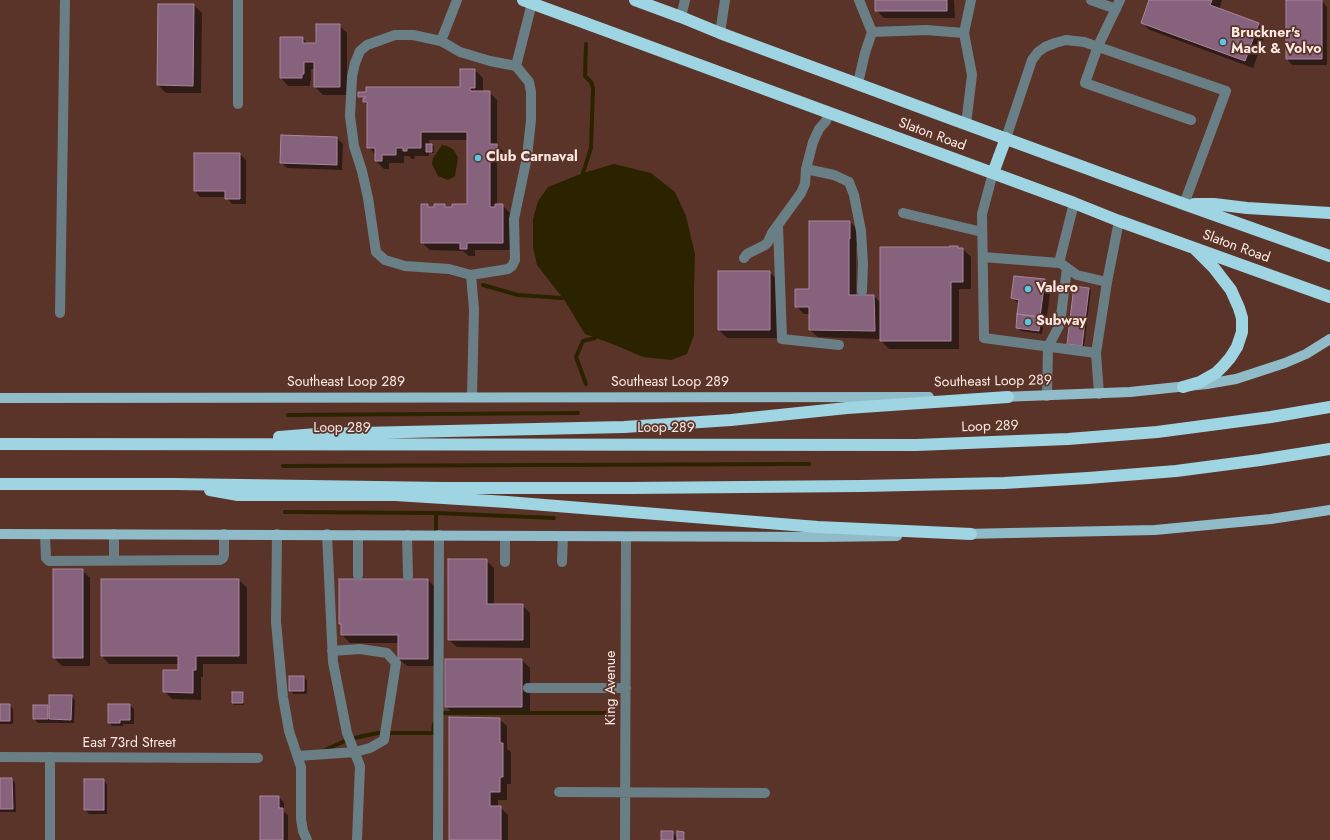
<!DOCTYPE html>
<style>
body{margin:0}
canvas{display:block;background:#5a3429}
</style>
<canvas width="1330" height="840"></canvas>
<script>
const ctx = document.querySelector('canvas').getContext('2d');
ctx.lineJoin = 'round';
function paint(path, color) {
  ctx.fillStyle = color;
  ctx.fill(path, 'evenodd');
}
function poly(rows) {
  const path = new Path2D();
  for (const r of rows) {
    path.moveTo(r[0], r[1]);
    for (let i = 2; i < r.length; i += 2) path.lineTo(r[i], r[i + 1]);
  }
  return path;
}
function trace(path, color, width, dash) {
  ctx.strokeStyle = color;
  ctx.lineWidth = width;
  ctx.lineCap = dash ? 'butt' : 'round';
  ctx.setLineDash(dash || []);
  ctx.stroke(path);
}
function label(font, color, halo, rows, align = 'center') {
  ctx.font = font + ' Jost,sans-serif';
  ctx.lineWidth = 3.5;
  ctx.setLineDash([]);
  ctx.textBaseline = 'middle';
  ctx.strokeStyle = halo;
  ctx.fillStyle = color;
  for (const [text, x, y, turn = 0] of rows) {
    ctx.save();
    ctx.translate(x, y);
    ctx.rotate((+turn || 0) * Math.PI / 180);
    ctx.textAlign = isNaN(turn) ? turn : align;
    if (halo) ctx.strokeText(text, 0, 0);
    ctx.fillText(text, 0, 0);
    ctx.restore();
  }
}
const water = poly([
 [442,145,447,146,454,150,458,158,455,176,448,180,438,176,432,164,433,158],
 [614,164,651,173,675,192,686,216,695,254,694,289,694,335,687,354,671,360,643,357,615,345,585,334,565,301,537,265,533,247,533,219,538,201,548,187,583,173]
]);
const shadow = poly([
 [876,0,954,0,955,18,884,18,876,10],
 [1150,0,1222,0,1219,10,1258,24,1266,32,1253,68,1150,30,1142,23],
 [1322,1,1327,7,1327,65,1292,65,1287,59],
 [194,5,202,13,201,93,166,93,158,85],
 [339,25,347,33,347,95,323,95,315,87,315,69,311,69,311,81,310,81,310,86,288,86,281,78,303,38,308,44,317,44],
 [475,70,483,78,483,92,489,92,497,100,497,145,505,153,505,160,497,160,497,205,502,205,510,213,510,250,475,250,475,256,469,256,463,251,430,250,422,243,428,205,430,208,444,205,447,208,468,205,468,140,429,140,429,145,434,146,434,153,429,153,429,156,415,156,414,159,412,159,409,156,404,156,404,163,389,163,389,169,384,169,376,161,376,155,368,147,368,106,359,96,461,88],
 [337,138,343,144,342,170,287,168,281,162],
 [240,154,246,160,246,204,232,204,226,197,200,197,195,191],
 [850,222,858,230,858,246,856,246,856,296,874,296,881,303,951,248,958,247,960,249,963,249,971,257,971,289,959,289,959,349,889,349,881,341,881,339,818,337,810,330,810,314,804,314,796,306,810,290],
 [769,272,777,279,777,338,727,338,719,330],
 [1045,280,1051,286,1046,322,1044,322,1042,334,1021,331,1017,327,1020,304,1012,298],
 [1075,287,1089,289,1091,290,1084,347,1070,345,1068,344],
 [486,560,494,568,494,605,522,605,530,613,530,648,457,647,449,640],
 [82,570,90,578,90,666,62,666,54,658],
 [239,580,247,588,247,664,203,664,203,677,201,677,201,700,172,699,164,691,179,671,179,664,109,664,102,656],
 [428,580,436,588,436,666,407,666,399,659,399,643,350,643,342,635,342,625,340,623],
 [522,660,530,668,530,714,454,714,446,707],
 [304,677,307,680,307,694,294,694,290,691],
 [243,693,244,695,244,705,234,705,233,703],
 [71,696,75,700,74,723,38,723,34,719,34,706,48,706,50,708],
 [0,705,10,705,13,709,13,724,0,724],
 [130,705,134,709,134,724,123,724,123,726,112,726,109,722],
 [499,719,507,726,507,749,511,752,511,784,507,784,507,800,498,800,498,807,500,807,508,815,508,840,450,840],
 [0,779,12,779,15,783,16,812,0,812],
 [103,780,107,784,107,814,89,814,85,810],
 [279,797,284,803,284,812,288,815,288,840,261,840],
 [672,832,678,838,684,833,685,834,685,840,662,840]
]);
const stream = poly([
 [583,173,591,148,593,88,591,82,585,76,586,44],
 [483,285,518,295,562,298],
 [586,384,576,357,583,341,595,338],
 [288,415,578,413],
 [283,466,809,464],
 [285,512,436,513],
 [436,536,436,513,554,518],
 [439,713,609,713],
 [323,751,349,739,378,733,433,733,434,724]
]);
const building = poly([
 [875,0,947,0,947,11,875,11,875,0],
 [1149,0,1212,0,1210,5,1259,23,1245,61,1141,23,1149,0],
 [1286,0,1322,0,1322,59,1286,59,1286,0],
 [158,4,194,4,193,86,157,85,158,4],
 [316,24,340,24,340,87,314,87,314,62,304,62,304,74,302,74,302,78,280,78,280,37,303,37,303,43,316,43,316,24],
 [460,69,475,69,475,88,470,88,470,91,490,91,490,144,497,144,497,153,490,153,490,207,495,207,495,204,503,204,503,243,467,243,467,249,460,249,460,243,421,243,421,204,428,204,428,207,434,207,434,204,445,204,445,207,452,207,452,204,467,204,467,132,421,132,421,148,407,148,407,151,403,151,403,148,396,148,396,155,382,155,382,161,375,161,375,148,367,148,367,102,363,102,363,98,366,98,366,97,358,97,358,92,366,92,366,87,460,87,460,69],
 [281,135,337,137,337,165,280,163,281,135],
 [426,144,432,144,432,152,426,152,426,144],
 [194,153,240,153,240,199,225,199,225,191,194,191,194,153],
 [809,221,850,221,850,239,849,239,849,295,874,295,875,331,809,330,809,307,795,307,795,289,809,289,809,221],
 [950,246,958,246,958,248,963,248,963,282,951,282,951,341,880,341,880,247,950,247,950,246],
 [718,271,770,271,770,330,718,330,718,271],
 [1014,276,1045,279,1040,317,1017,314,1019,300,1011,298,1014,276],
 [1074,286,1089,288,1082,346,1067,344,1074,286],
 [1017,314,1040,317,1039,331,1016,328,1017,314],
 [448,559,487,559,487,604,523,604,523,640,448,640,448,559],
 [53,569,83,569,83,658,53,658,53,569],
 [101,579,239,579,239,656,196,656,196,670,193,670,193,693,163,692,163,670,178,670,178,656,101,656,101,579],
 [339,579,428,579,428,659,398,659,398,635,341,635,341,624,339,624,339,579],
 [445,659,522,659,522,707,445,707,445,659],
 [289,676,304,676,304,691,289,691,289,676],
 [232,692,243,692,243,703,232,703,232,692],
 [49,695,72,695,71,720,49,719,49,695],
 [0,704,10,704,10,721,0,721,0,704],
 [108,704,130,704,130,720,120,720,120,723,108,723,108,704],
 [33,705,48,705,48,719,33,719,33,705],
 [449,717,500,718,500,743,503,743,503,777,500,777,500,792,490,792,490,806,501,806,501,840,449,840,449,717],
 [0,778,12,778,13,809,0,809,0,778],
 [84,779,104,779,104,810,84,810,84,779],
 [260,796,279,796,279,808,283,808,283,840,260,840,260,796],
 [661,831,673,831,673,840,661,840,661,831],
 [677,831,684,832,684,840,677,840,677,831]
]);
const minor = poly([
 [238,0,238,104],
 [859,0,872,32],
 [1091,0,1116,9],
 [1120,0,1098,46,1085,83,1191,120],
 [681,17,685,0],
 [720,33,725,0],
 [964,33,971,0],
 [441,41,457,0],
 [516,66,532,3],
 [858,83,865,53,872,32,926,30,964,33,972,75,966,124],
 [1006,138,1032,60,1038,52,1045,47,1055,43,1066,40,1084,42,1226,91,1184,204],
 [806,169,834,175,849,182,854,195,861,231,863,264,862,291],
 [993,173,982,214,984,338,1096,353,1107,282,1119,221],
 [903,213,982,232],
 [778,226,782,339,839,345],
 [983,257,1059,263,1074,203],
 [744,258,747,254,765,245,768,242,772,233,801,193,805,184,806,169,813,142,819,129,826,121,829,113],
 [1063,265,1077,275,1107,282],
 [471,275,508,269,512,266,515,260,514,219,527,157,531,120,531,92,529,82,516,66,490,61,460,52,441,41,413,35,395,35,367,45,360,51,355,63,352,77,350,116,354,146,362,171,368,198,376,252,385,260,405,266,449,269,471,275,474,309,472,397],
 [60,313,65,0],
 [1096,353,1099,394],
 [1047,396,1048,347,1060,324,1067,268],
 [45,534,46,558,49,561,220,560,223,558,224,555,224,534],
 [114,534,114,560],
 [277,534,276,622,283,697,289,731,301,767,301,819,303,831,307,840],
 [327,534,333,662,347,733,360,766,357,840],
 [407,535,408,576],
 [505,536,505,562],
 [562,562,563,536],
 [358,575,358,535],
 [528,688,626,688],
 [298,756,355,752,370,748,384,740,396,663,387,653,360,649,332,651],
 [0,757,258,758],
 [50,757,50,840],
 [559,792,765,793],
 [438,840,439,535],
 [625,840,626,537]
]);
const major = poly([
 [1001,397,1130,392,1207,384,1236,379,1285,363,1306,354,1330,339],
 [0,398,929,397],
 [0,534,819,537,897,536],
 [963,534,1155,530,1271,519,1330,510]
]);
const highway = poly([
 [523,0,1074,203,1119,221,1330,297],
 [635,0,681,17,720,33,944,116,1184,204,1330,256],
 [993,173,1006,138],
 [1194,204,1214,204,1247,208,1330,213],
 [1183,387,1200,382,1216,373,1223,366,1230,358,1237,347,1242,332,1242,318,1239,308,1231,290,1214,268,1195,249],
 [279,437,317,434,624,427,731,420,847,408,1008,397],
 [0,444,916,445,1068,439,1157,432,1271,417,1330,407],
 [0,484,175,484,443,488,629,488,861,486,1004,483,1088,478,1176,471,1260,460,1330,449],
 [210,490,238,495,395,495,507,502,818,527,971,534]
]);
const markers = [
 [1223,42,4,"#59c8e4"],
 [478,158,4,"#59c8e4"],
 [1028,289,4,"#59c8e4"],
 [1028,322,4,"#59c8e4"]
];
const poiNames = [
 ["Bruckner's",1231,34],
 ["Mack & Volvo",1231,50],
 ["Club Carnaval",486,158],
 ["Valero",1036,289],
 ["Subway",1036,322]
];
const streetNames = [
 ["Slaton Road",932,135,20],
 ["Slaton Road",1236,247,20],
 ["Southeast Loop 289",993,382,-1],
 ["Southeast Loop 289",346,383],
 ["Southeast Loop 289",670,383],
 ["Loop 289",990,427,-2],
 ["Loop 289",342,429],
 ["Loop 289",666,429],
 ["King Avenue",612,688,-90],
 ["East 73rd Street",129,744]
];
paint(water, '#2b2300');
paint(shadow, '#0007');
trace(stream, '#2b2300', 4);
paint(building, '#86627c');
trace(building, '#aa849f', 1);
trace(minor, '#697f85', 10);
trace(major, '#90bcc9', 10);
trace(highway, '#9fd4e3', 12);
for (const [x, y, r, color] of markers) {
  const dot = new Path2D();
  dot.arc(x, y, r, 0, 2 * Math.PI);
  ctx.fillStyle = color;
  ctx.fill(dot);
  trace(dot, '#5a3429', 1.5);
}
label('bold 14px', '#fce8e2', '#5a3429', poiNames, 'left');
label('14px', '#fce8e2', '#5a3429', streetNames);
</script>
